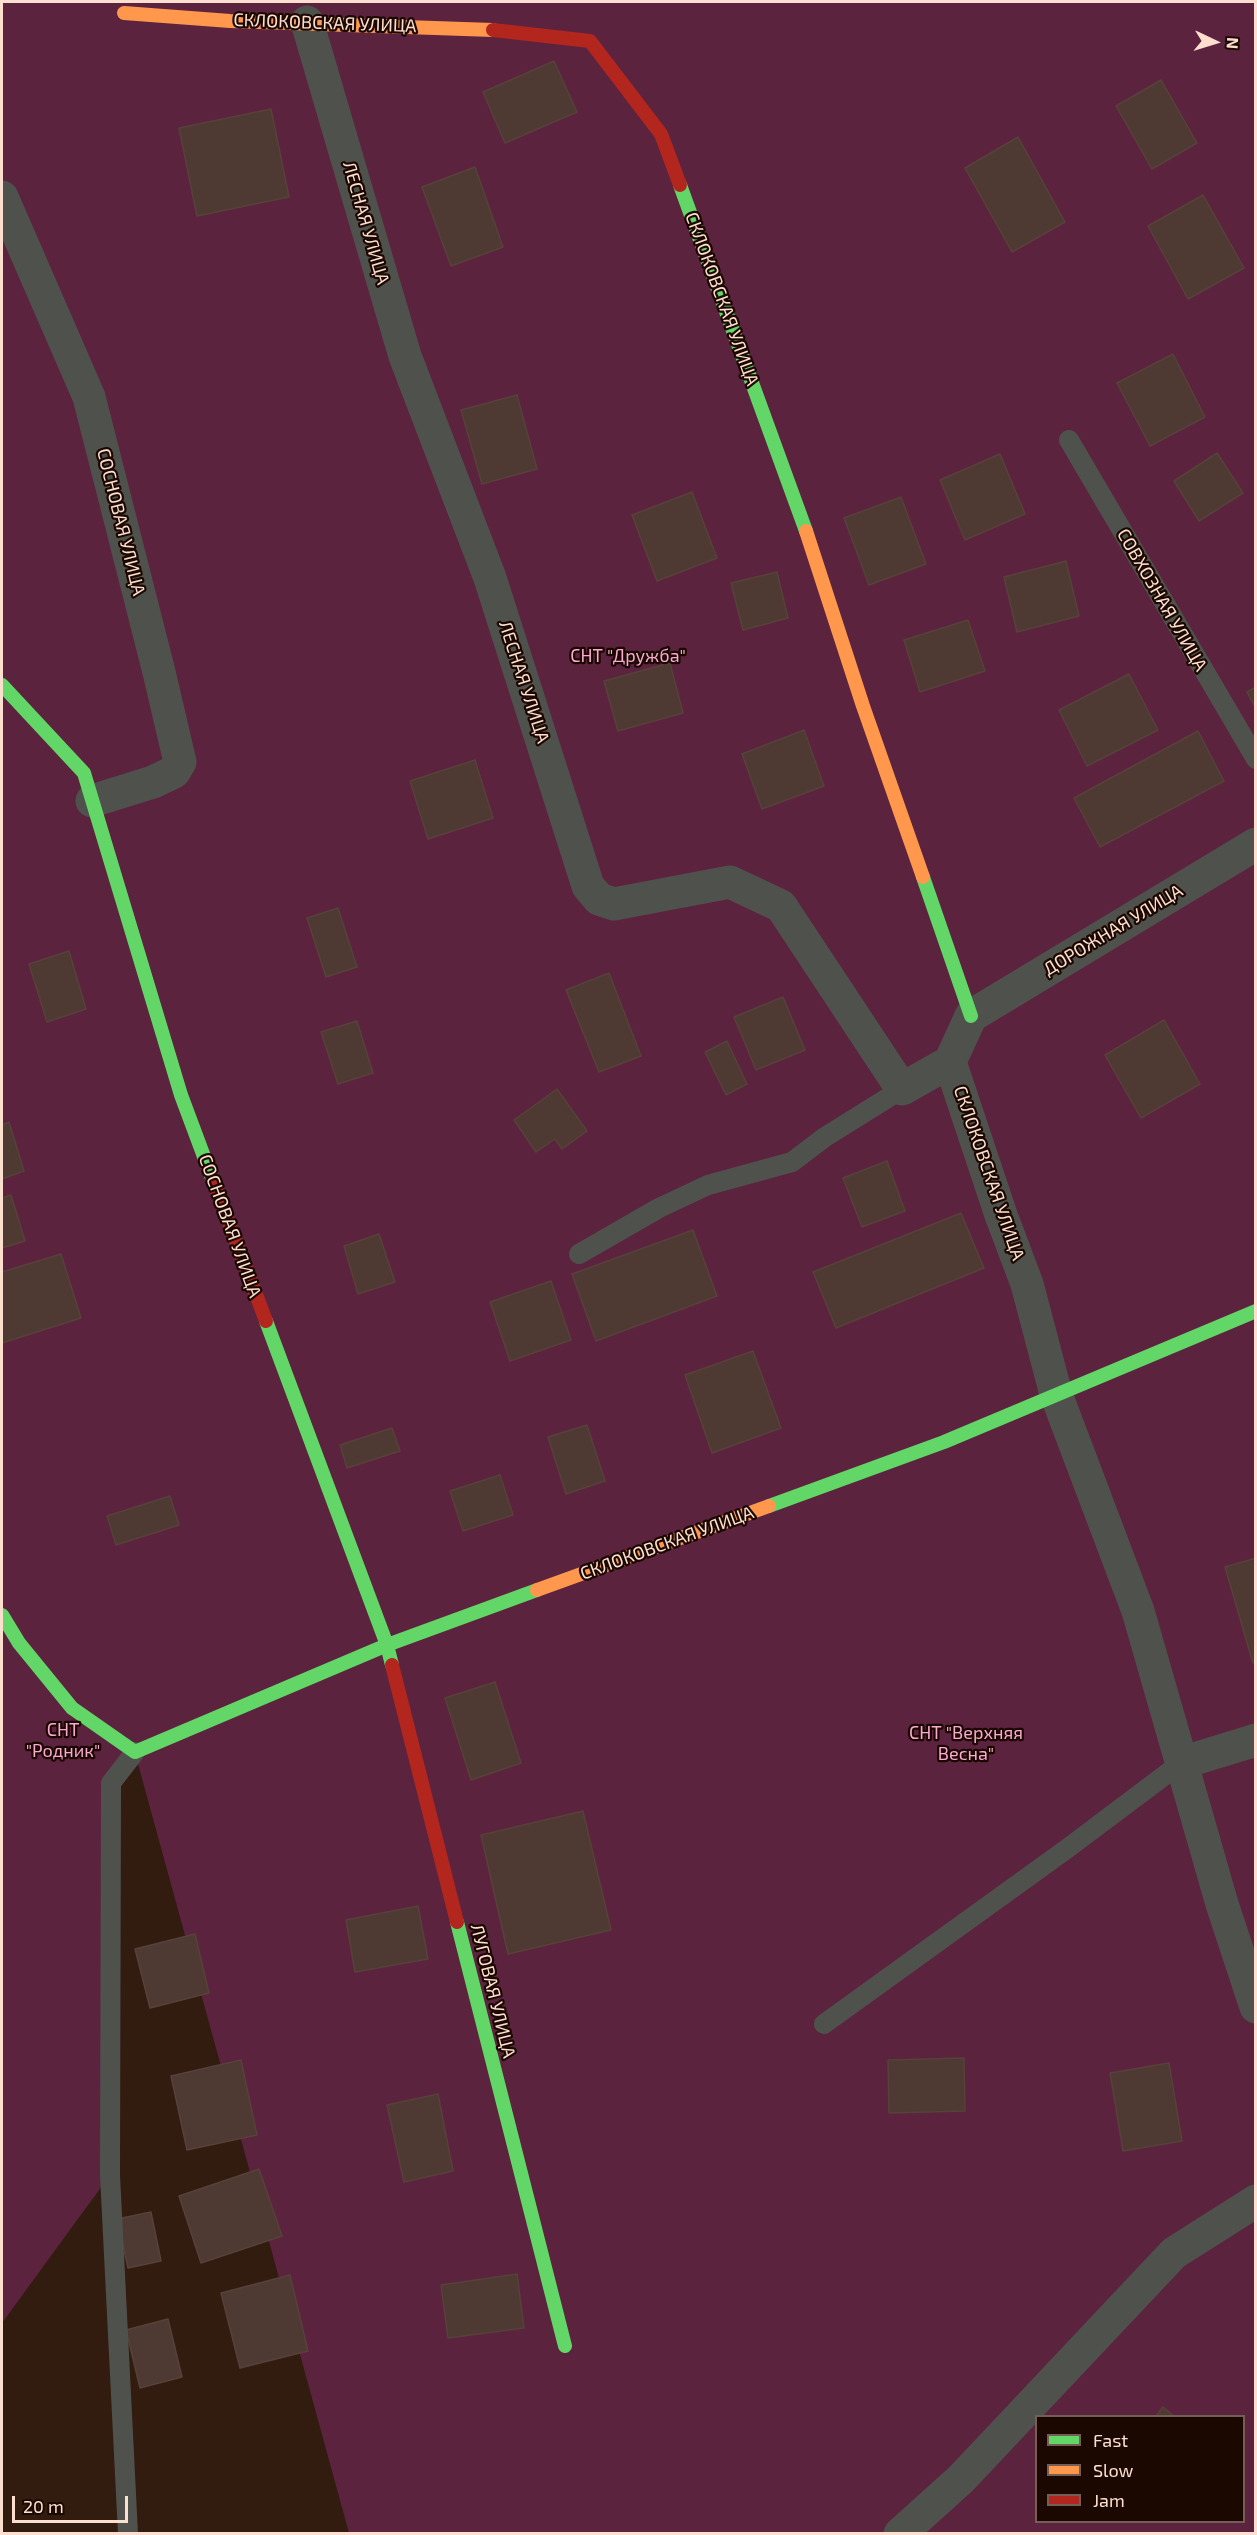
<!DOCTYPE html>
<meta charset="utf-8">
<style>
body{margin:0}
#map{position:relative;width:1257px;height:2535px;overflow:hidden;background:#321b0f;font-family:"Exo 2",sans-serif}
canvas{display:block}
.frame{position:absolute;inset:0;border:3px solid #fddfd0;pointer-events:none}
.legend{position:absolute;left:1035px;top:2415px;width:210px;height:108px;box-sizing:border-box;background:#1b0801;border:2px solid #755e54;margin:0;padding:8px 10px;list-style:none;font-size:18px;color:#fddfd0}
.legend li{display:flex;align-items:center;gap:12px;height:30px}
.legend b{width:30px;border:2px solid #755e54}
.north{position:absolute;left:1185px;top:12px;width:60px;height:60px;-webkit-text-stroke:4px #1b0801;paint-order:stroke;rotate:94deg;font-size:16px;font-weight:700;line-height:24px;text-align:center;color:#fddfd0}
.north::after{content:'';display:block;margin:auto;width:21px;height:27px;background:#fddfd0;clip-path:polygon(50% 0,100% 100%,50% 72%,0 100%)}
.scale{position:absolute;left:12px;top:2496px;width:116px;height:27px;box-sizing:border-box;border:3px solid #fddfd0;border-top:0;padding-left:8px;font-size:18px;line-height:21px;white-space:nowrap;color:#fddfd0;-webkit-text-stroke:4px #1b0801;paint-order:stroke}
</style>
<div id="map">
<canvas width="1257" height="2535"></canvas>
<div class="frame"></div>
<ul class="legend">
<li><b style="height:8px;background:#63d668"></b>Fast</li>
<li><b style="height:8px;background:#ff974d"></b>Slow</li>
<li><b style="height:8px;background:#b3261e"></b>Jam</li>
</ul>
<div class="north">N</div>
<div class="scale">20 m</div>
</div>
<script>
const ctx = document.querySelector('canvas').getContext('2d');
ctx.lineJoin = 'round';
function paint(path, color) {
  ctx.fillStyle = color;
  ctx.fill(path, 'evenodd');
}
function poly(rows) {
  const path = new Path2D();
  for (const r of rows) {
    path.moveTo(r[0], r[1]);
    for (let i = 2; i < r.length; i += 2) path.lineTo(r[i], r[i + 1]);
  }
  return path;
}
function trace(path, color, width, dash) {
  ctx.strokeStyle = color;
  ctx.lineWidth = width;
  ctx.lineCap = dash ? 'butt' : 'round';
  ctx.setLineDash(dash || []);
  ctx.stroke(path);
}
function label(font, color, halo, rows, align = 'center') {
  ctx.font = font + ' "Exo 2",sans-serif';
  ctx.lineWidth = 4.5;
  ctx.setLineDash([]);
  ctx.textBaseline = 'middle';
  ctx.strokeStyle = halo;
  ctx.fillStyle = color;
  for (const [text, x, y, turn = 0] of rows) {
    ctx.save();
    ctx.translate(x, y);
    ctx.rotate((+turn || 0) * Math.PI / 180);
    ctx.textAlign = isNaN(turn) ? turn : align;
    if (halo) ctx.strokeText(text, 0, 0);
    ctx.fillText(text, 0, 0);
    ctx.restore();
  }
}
const green = poly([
 [2,2,1255,2,1255,2533,349,2533,135,1753,111,1783,110,2175,2,2323],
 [1036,2416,1244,2416,1244,2522,1036,2522]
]);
const building = poly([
 [554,61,577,112,505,143,483,92,554,61],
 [1161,80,1197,143,1152,169,1116,106,1161,80],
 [271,109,289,197,197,216,179,128,271,109],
 [1018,137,1065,222,1012,252,965,168,1018,137],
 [475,167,503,247,451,266,422,187,475,167],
 [1203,195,1244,268,1188,299,1148,226,1203,195],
 [1173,354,1205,417,1150,446,1117,383,1173,354],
 [517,395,537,469,482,484,461,410,517,395],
 [1217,453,1243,493,1199,521,1174,481,1217,453],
 [1000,454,1025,514,965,540,940,480,1000,454],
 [692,492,717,558,657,581,632,515,692,492],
 [901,497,926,564,869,585,844,518,901,497],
 [1066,561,1079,616,1017,632,1004,577,1066,561],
 [777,572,788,618,743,630,731,583,777,572],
 [968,620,985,671,920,692,904,640,968,620],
 [670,663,683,713,618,731,604,681,670,663],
 [1129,674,1158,730,1087,766,1059,710,1129,674],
 [1256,687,1256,709,1247,692,1256,687],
 [804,730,824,786,762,809,742,754,804,730],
 [1198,731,1224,781,1100,847,1074,798,1198,731],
 [475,760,493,818,428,839,410,781,475,760],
 [338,908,357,967,326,977,307,918,338,908],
 [69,951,86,1009,47,1022,29,964,69,951],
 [609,973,641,1056,599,1072,566,990,609,973],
 [783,997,805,1050,756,1070,734,1017,783,997],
 [1164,1020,1200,1084,1141,1118,1105,1055,1164,1020],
 [357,1021,373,1073,338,1084,321,1032,357,1021],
 [727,1041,747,1084,726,1095,705,1052,727,1041],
 [557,1089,587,1131,562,1149,555,1139,536,1152,514,1120,557,1089],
 [9,1122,24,1171,2,1179,2,1125,9,1122],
 [887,1161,905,1211,862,1227,843,1178,887,1161],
 [11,1195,25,1241,2,1248,2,1198,11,1195],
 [961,1213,984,1268,836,1328,813,1272,961,1213],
 [693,1230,717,1296,596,1341,572,1274,693,1230],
 [379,1234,395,1282,358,1294,344,1246,379,1234],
 [61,1254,81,1318,2,1343,2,1272,61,1254],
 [551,1281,571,1340,510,1361,490,1302,551,1281],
 [753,1351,781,1428,712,1453,685,1375,753,1351],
 [587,1425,605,1481,566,1494,548,1437,587,1425],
 [392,1428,400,1451,347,1468,340,1445,392,1428],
 [500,1475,513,1515,463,1531,450,1491,500,1475],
 [170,1496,179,1525,116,1545,107,1516,170,1496],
 [1256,1558,1256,1663,1253,1663,1225,1567,1256,1558],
 [495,1682,521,1763,471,1780,445,1698,495,1682],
 [583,1811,611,1930,508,1954,481,1835,583,1811],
 [418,1906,428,1959,355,1972,346,1920,418,1906],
 [195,1934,209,1993,150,2008,135,1949,195,1934],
 [964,2058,965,2111,889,2113,888,2060,964,2058],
 [241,2060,257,2135,187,2150,171,2076,241,2060],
 [1169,2063,1182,2141,1123,2151,1110,2073,1169,2063],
 [438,2094,453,2171,404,2182,387,2105,438,2094],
 [259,2169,282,2236,201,2263,179,2196,259,2169],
 [151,2212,161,2261,128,2268,117,2219,151,2212],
 [517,2274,524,2328,448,2338,441,2285,517,2274],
 [290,2275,308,2351,240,2368,221,2293,290,2275],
 [168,2319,182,2377,140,2388,126,2330,168,2319],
 [1163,2407,1174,2416,1156,2416,1163,2407]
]);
const lane = poly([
 [1069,440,1256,759],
 [579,1254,659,1208,708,1185,792,1162,825,1137,902,1089],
 [824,2024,1068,1848,1181,1763],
 [128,2534,110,2175,111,1783,135,1752]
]);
const street = poly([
 [307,22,405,356,490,578,588,886,599,899,614,904,730,882,781,906,902,1089,950,1062],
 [2,197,89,397,159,672,180,762,174,772,153,782,92,801],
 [950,1062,1001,1215,1027,1284,1056,1394,1138,1611,1222,1904,1256,2007],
 [950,1062,971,1016,1256,844],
 [1181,1763,1256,1740],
 [900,2534,961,2479,1174,2253,1256,2201]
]);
const fast = poly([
 [680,185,806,531],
 [2,685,84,773,181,1095,212,1178],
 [923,877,971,1016],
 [266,1321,387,1645,392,1665],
 [769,1506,944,1442,1256,1311],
 [2,1615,19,1643,72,1708,135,1752,387,1645,537,1590],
 [457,1922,565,2346]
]);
const slow = poly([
 [124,13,230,21,493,30],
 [806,531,863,706,923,877],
 [537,1590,769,1506]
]);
const jam = poly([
 [493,30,590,41,661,134,680,185],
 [212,1178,266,1321],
 [392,1665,457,1922]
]);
const streetNames = [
 ["СКЛОКОВСКАЯ УЛИЦА",325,23,2],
 ["ЛЕСНАЯ УЛИЦА",366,223,74],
 ["СКЛОКОВСКАЯ УЛИЦА",722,299,70],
 ["СОСНОВАЯ УЛИЦА",121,522,76],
 ["СОВХОЗНАЯ УЛИЦА",1162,600,60],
 ["ЛЕСНАЯ УЛИЦА",524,682,72],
 ["ДОРОЖНАЯ УЛИЦА",1113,930,-31],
 ["СКЛОКОВСКАЯ УЛИЦА",989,1173,71],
 ["СОСНОВАЯ УЛИЦА",230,1226,70],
 ["СКЛОКОВСКАЯ УЛИЦА",667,1543,-20],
 ["ЛУГОВАЯ УЛИЦА",493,1991,76]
];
const parkNames = [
 ["СНТ \"Дружба\"",628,656],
 ["СНТ",63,1730],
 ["\"Родник\"",63,1751],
 ["СНТ \"Верхняя",966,1733],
 ["Весна\"",966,1754]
];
paint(green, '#5c233f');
paint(building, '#4f3a33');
trace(building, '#57413a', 1.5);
trace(lane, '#4f524c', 20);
trace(street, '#4f524c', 33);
trace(fast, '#63d668', 14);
trace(slow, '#ff974d', 14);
trace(jam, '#b3261e', 14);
label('18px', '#fddfd0', '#1b0801', streetNames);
label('18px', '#f9a9d2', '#1b0801', parkNames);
</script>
